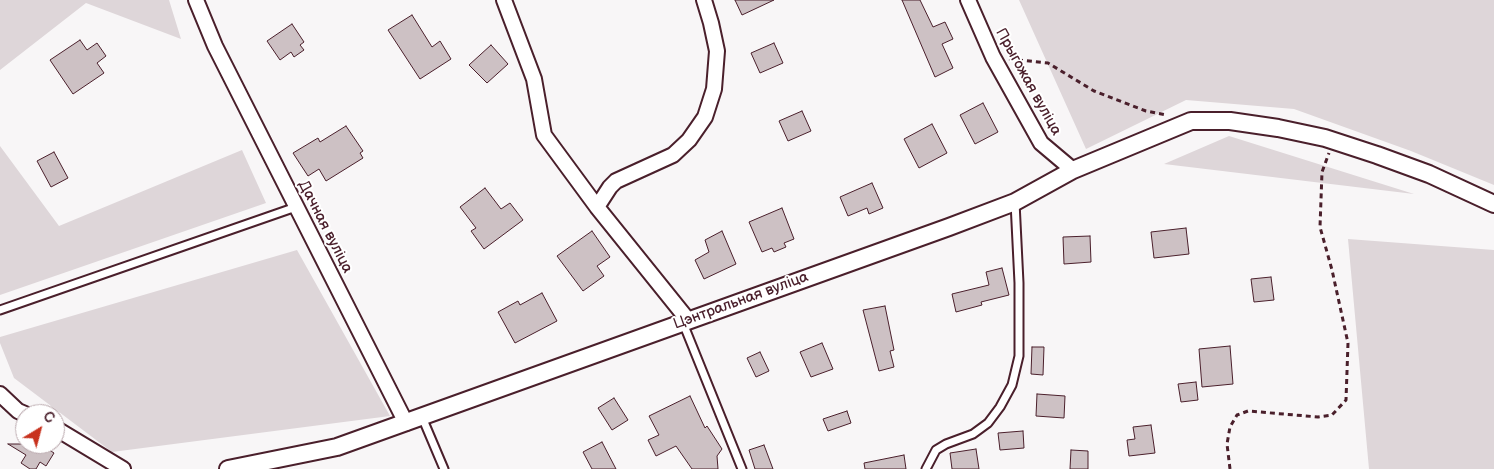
<!DOCTYPE html>
<meta charset="utf-8">
<style>
body{margin:0}
#map{position:relative;width:1494px;height:469px;overflow:hidden;background:#f8f6f7;font-family:"Balsamiq Sans",sans-serif}
canvas{display:block}
.north{position:absolute;left:15px;top:404px;width:50px;height:50px;box-sizing:border-box;background:#fff;border:1px solid #b7a5aa;border-radius:50%;rotate:37deg;font-size:14px;font-weight:700;line-height:20px;text-align:center;color:#4a1f2b}
.north::after{content:'';display:block;margin:auto;width:18px;height:22px;background:#c8321e;clip-path:polygon(50% 0,100% 100%,50% 72%,0 100%)}
</style>
<div id="map">
<canvas width="1494" height="469"></canvas>
<div class="north">С</div>
</div>
<script>
const ctx = document.querySelector('canvas').getContext('2d');
ctx.lineJoin = 'round';
function paint(path, color) {
  ctx.fillStyle = color;
  ctx.fill(path, 'evenodd');
}
function poly(rows) {
  const path = new Path2D();
  for (const r of rows) {
    path.moveTo(r[0], r[1]);
    for (let i = 2; i < r.length; i += 2) path.lineTo(r[i], r[i + 1]);
  }
  return path;
}
function trace(path, color, width, dash) {
  ctx.strokeStyle = color;
  ctx.lineWidth = width;
  ctx.lineCap = dash ? 'butt' : 'round';
  ctx.setLineDash(dash || []);
  ctx.stroke(path);
}
function label(font, color, halo, rows, align = 'center') {
  ctx.font = font + ' "Balsamiq Sans",sans-serif';
  ctx.lineWidth = 4;
  ctx.setLineDash([]);
  ctx.textBaseline = 'middle';
  ctx.strokeStyle = halo;
  ctx.fillStyle = color;
  for (const [text, x, y, turn = 0] of rows) {
    ctx.save();
    ctx.translate(x, y);
    ctx.rotate((+turn || 0) * Math.PI / 180);
    ctx.textAlign = isNaN(turn) ? turn : align;
    if (halo) ctx.strokeText(text, 0, 0);
    ctx.fillText(text, 0, 0);
    ctx.restore();
  }
}
const green = poly([
 [0,0,169,0,181,39,86,3,0,70],
 [1019,0,1494,0,1494,185,1411,151,1294,109,1186,100,1086,149],
 [1229,136,1414,194,1164,164],
 [0,146,59,226,242,150,266,203,0,295],
 [1348,239,1494,250,1494,469,1369,469],
 [297,250,390,416,112,452,14,378,0,343,0,337]
]);
const building = poly([
 [735,0,774,0,742,15,735,0],
 [902,0,920,0,933,27,945,22,953,39,942,44,953,68,935,77,902,0],
 [412,15,432,47,440,41,451,59,420,79,388,30,412,15],
 [292,24,304,42,300,45,304,50,294,57,291,52,280,60,267,41,292,24],
 [80,40,87,50,97,43,106,56,97,63,104,73,73,94,50,60,80,40],
 [774,43,783,63,760,73,751,53,774,43],
 [491,45,508,64,487,83,469,65,491,45],
 [983,103,998,132,975,144,960,115,983,103],
 [802,111,811,131,788,141,779,121,802,111],
 [932,124,947,153,919,168,904,139,932,124],
 [346,126,363,151,360,153,363,158,326,181,319,169,308,176,293,153,318,138,320,142,346,126],
 [54,152,68,178,51,187,37,161,54,152],
 [872,183,883,208,869,214,867,208,848,216,840,197,872,183],
 [485,188,501,209,510,203,523,220,484,249,471,231,476,228,460,207,485,188],
 [782,208,794,239,784,243,786,247,774,252,772,248,762,252,749,222,782,208],
 [1186,228,1189,254,1154,258,1151,232,1186,228],
 [592,231,610,257,597,266,604,276,583,291,557,256,592,231],
 [722,231,736,264,704,279,695,260,709,252,705,240,722,231],
 [1090,236,1091,262,1064,264,1063,237,1090,236],
 [1002,268,1009,295,981,302,982,305,956,312,952,294,989,285,986,272,1002,268],
 [1271,277,1274,300,1254,302,1251,279,1271,277],
 [542,293,557,321,515,343,498,312,518,301,520,305,542,293],
 [885,306,894,350,890,351,894,367,879,371,863,310,885,306],
 [822,343,833,369,811,377,800,352,822,343],
 [1230,346,1233,384,1202,387,1199,349,1230,346],
 [1032,347,1044,347,1043,375,1031,374,1032,347],
 [760,352,769,371,756,377,747,358,760,352],
 [1196,382,1198,400,1181,402,1178,384,1196,382],
 [1037,394,1065,396,1064,418,1036,416,1037,394],
 [690,396,705,428,707,426,722,449,717,456,718,469,692,469,676,446,656,456,648,440,659,435,649,416,690,396],
 [614,398,628,420,612,430,598,408,614,398],
 [847,411,851,423,828,431,823,419,847,411],
 [1151,425,1155,453,1129,456,1127,440,1135,439,1133,427,1151,425],
 [1023,431,1024,448,1000,450,998,433,1023,431],
 [602,442,616,469,592,469,583,452,602,442],
 [8,444,40,444,54,453,46,466,40,462,36,469,30,469,21,463,26,455,8,444],
 [764,445,773,469,755,469,749,450,764,445],
 [976,449,979,469,952,469,950,453,976,449],
 [1071,450,1088,451,1088,469,1070,469,1071,450],
 [904,455,906,469,865,469,864,463,904,455]
]);
const path = poly([
 [1009,59,1048,63,1094,91,1146,111,1166,115],
 [1230,469,1227,444,1230,427,1237,415,1248,411,1318,417,1332,415,1346,400,1348,343,1332,270,1320,227,1322,172,1329,153]
]);
const service = poly([
 [0,310,296,207],
 [683,323,742,469],
 [422,417,444,469],
 [926,469,936,450,946,444,973,434,988,423,1000,407,1012,385,1019,356,1019,283,1015,202]
]);
const minor = poly([
 [196,0,215,46,406,423],
 [504,0,534,79,544,135,597,207,688,320],
 [968,0,993,57,1041,143,1073,170],
 [597,207,610,187,616,181,673,155,689,140,705,117,714,89,717,51,711,23,704,0],
 [0,394,18,411,25,414],
 [55,428,123,469]
]);
const tertiary = poly([
 [228,469,337,447,949,227,1015,202,1073,170,1191,121,1230,121,1278,128,1325,138,1377,155,1429,174,1494,204]
]);
const streetNames = [
 ["Прыгожая вуліца",1028,82,61],
 ["Дачная вуліца",325,227,63],
 ["Цэнтральная вуліца",741,301,-20]
];
paint(green, '#ded6d9');
paint(building, '#cdc1c4');
trace(building, '#4a1f2b', 1);
trace(service, '#4a1f2b', 11);
trace(minor, '#4a1f2b', 18);
trace(tertiary, '#4a1f2b', 20);
trace(path, '#4a1f2b', 3, [5, 4]);
trace(service, '#fff', 7);
trace(minor, '#fff', 14);
trace(tertiary, '#fff', 16);
label('15px', '#4a1f2b', '#fff', streetNames);
</script>
